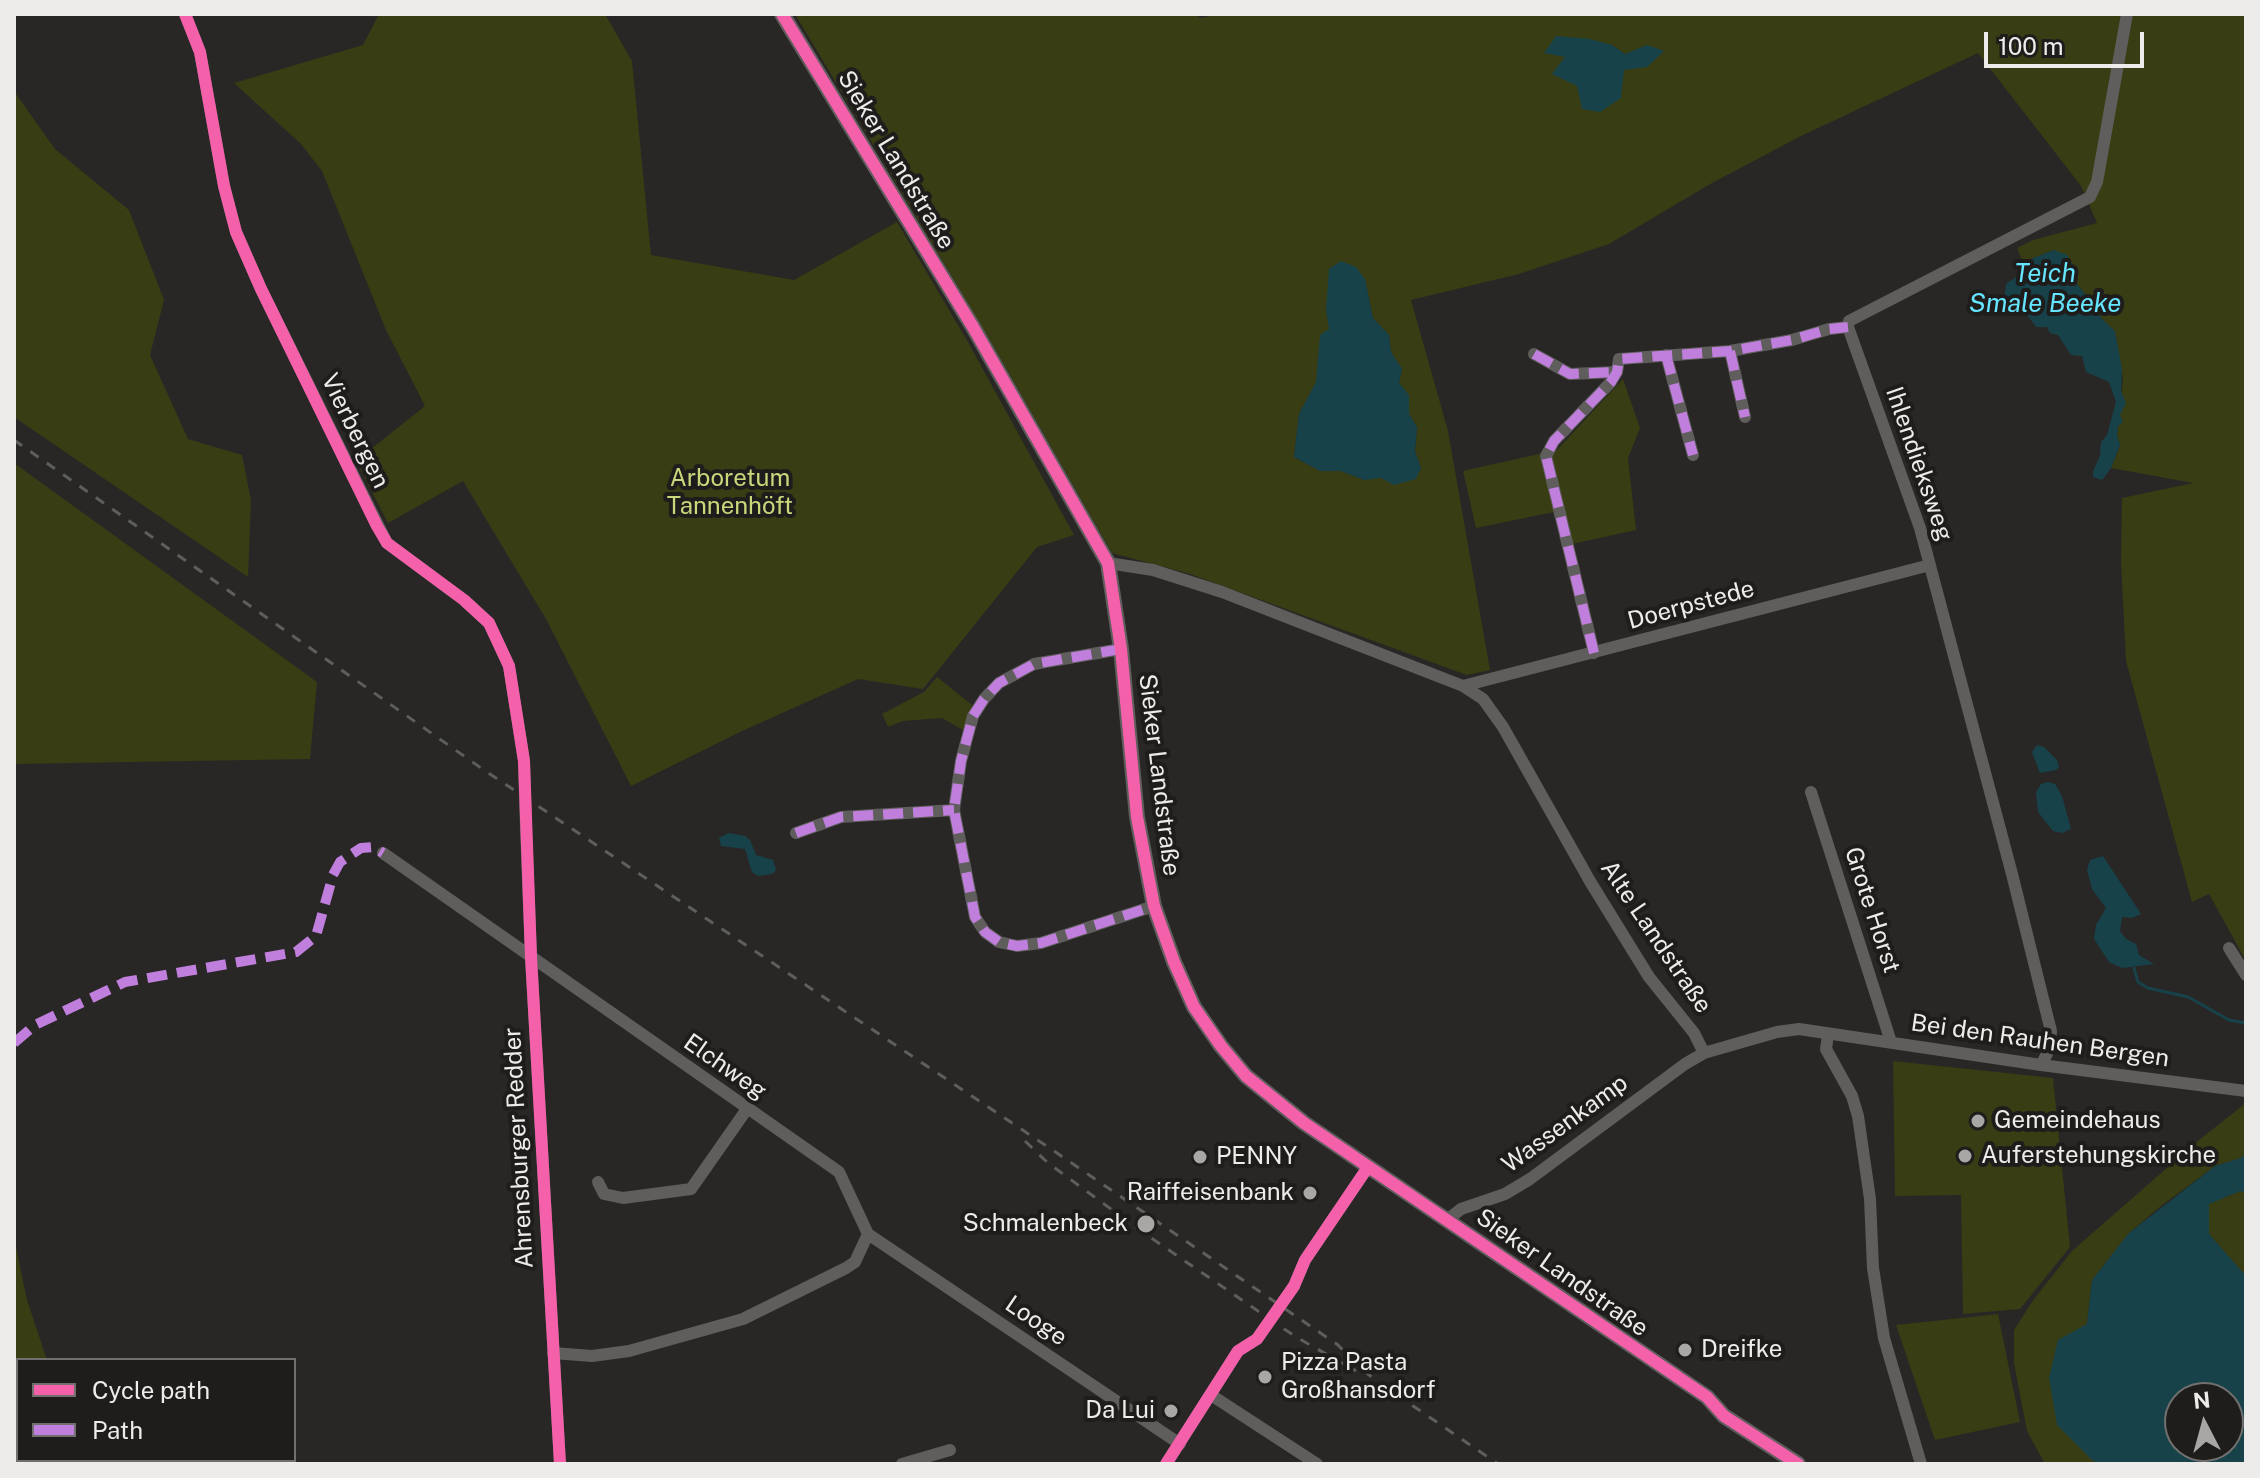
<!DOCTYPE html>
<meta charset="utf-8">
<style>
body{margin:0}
#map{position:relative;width:2260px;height:1478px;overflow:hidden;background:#282726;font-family:"Public Sans",sans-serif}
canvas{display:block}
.frame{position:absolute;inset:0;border:16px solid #edeceb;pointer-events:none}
.legend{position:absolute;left:16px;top:1358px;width:280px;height:104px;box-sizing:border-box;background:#1f1d1c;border:2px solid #71706f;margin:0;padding:10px 14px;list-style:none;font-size:24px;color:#edeceb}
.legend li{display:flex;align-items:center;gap:16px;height:40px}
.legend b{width:40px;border:2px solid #71706f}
.north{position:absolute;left:2164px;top:1382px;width:80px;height:80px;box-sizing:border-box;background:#1f1d1c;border:2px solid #71706f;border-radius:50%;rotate:354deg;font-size:22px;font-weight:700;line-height:32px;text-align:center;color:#edeceb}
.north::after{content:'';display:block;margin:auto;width:28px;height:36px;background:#a8a7a6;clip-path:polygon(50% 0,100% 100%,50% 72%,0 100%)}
.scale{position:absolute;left:1984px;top:32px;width:160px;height:36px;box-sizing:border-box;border:4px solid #edeceb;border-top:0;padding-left:10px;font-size:24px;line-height:28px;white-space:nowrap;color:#edeceb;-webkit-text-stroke:6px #1f1d1c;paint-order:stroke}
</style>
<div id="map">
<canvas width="2260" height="1478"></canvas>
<div class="frame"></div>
<ul class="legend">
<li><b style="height:10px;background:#f560ab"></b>Cycle path</li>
<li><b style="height:10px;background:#c07fdc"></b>Path</li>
</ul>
<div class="north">N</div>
<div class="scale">100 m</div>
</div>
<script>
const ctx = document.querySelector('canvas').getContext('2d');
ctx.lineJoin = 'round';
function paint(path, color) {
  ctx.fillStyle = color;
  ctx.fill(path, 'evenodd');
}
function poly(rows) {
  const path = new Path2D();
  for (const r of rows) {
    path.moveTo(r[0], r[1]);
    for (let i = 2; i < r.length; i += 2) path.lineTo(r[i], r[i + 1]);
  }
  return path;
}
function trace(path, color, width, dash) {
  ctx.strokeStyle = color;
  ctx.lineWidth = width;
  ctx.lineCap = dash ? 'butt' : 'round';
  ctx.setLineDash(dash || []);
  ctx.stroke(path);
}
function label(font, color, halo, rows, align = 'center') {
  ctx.font = font + ' "Public Sans",sans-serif';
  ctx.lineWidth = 8;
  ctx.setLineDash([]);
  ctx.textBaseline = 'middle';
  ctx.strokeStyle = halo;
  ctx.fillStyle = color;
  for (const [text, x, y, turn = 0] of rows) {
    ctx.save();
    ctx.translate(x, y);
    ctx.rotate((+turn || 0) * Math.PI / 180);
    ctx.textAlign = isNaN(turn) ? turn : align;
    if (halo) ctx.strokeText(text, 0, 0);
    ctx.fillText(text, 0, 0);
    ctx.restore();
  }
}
const green = poly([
 [379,14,605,14,632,61,651,255,794,280,897,222,968,342,1074,535,1037,547,923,689,858,679,740,732,631,786,546,619,463,481,388,523,356,461,425,406,386,330,322,171,301,144,234,83,363,45],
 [795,14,1194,14,1201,18,1220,14,2246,14,2246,961,2209,894,2192,902,2126,661,2121,561,2122,498,2193,483,2111,468,2120,446,2117,435,2123,378,2115,332,2102,319,2093,303,2073,280,2054,250,2023,262,2017,248,2033,240,2097,223,2081,186,1978,53,1801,136,1712,183,1609,244,1519,274,1411,300,1448,431,1490,670,1467,675,1187,573,1112,553,990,340],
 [1612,45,1625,54,1647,46,1624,70,1565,56],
 [1365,279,1373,318,1389,335,1391,352,1402,369,1399,383,1409,395,1409,414,1417,427,1415,451,1421,468,1364,480,1341,471,1320,471,1294,457,1299,414,1316,382,1330,329,1326,310],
 [14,91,55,149,129,210,164,300,150,355,188,439,242,455,251,500,248,577,14,417],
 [1623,379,1640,428,1628,458,1636,530,1572,544,1564,510,1476,528,1463,471,1557,450],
 [14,463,317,682,310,759,14,764],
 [937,677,972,705,963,730,942,718,903,721,888,727,882,714,924,692],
 [1893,1061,2053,1078,2070,1247,2020,1309,1963,1314,1961,1195,1895,1196],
 [2246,1103,2246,1153,2241,1158,2215,1166,2161,1206,2129,1233,2092,1280,2087,1324,2092,1460,2100,1464,2045,1464,2027,1431,2014,1363,2014,1330,2034,1299,2072,1251,2199,1140],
 [2240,1191,2246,1193,2246,1276,2209,1234,2209,1204],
 [14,1237,27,1300,47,1360,18,1360,18,1392,14,1380],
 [1998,1314,2020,1422,1935,1440,1896,1325]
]);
const water = poly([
 [1556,36,1590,39,1612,45,1625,54,1647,45,1664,51,1647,67,1624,70,1621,98,1600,112,1582,109,1577,86,1552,74,1565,57,1544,53],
 [2054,250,2067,255,2075,270,2073,280,2093,303,2102,319,2115,331,2122,369,2121,391,2126,403,2120,415,2123,422,2118,426,2117,435,2120,445,2111,468,2102,480,2093,477,2093,471,2100,456,2101,442,2107,435,2116,402,2109,382,2086,372,2082,356,2071,355,2058,335,2050,333,2047,327,2036,327,2022,308,2013,308,2004,299,2006,284,2018,276,2023,262],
 [1341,261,1356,267,1365,279,1373,318,1389,335,1391,352,1402,369,1399,383,1409,395,1409,414,1417,427,1415,451,1421,468,1416,479,1394,485,1381,478,1364,480,1341,471,1320,471,1294,457,1299,414,1316,382,1320,335,1329,329,1326,310,1329,269],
 [2037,745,2044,747,2057,760,2059,767,2056,770,2040,773,2032,752],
 [2048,782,2055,784,2062,796,2071,829,2062,833,2053,831,2038,812,2036,792,2041,784],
 [729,833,745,836,750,840,756,855,773,860,776,870,772,874,758,876,752,872,745,849,721,846,719,838],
 [2103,856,2141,914,2132,918,2122,917,2120,931,2126,939,2136,944,2139,955,2154,964,2122,968,2109,962,2094,939,2096,925,2106,908,2092,889,2087,870,2090,860],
 [2246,1153,2246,1193,2240,1191,2209,1204,2209,1234,2246,1276,2246,1464,2100,1464,2092,1460,2057,1425,2049,1378,2058,1340,2087,1324,2092,1280,2129,1233,2215,1166,2241,1158],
 [2180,1398,2228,1398,2228,1446,2180,1446]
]);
const stream = poly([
 [2134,968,2138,982,2148,988,2188,997,2229,1020,2246,1023]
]);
const minor = poly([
 [185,14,200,52,224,186,236,232,261,289,387,543,464,600,489,623,509,666,524,761],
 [1730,351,1745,417],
 [1534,354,1570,374,1617,372],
 [1666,355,1693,455],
 [1108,563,1153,570,1222,592,1463,686,1483,699,1503,727,1591,883,1649,977,1694,1033,1704,1053],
 [1121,649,1034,664,999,683,984,699,973,716,961,761,954,810,975,917,985,932,999,942,1017,946,1041,943,1154,906],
 [1594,653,1546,456,1554,441,1611,382,1617,372,1619,359,1730,351,1792,340,1829,329,1848,327],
 [1463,686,1930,565],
 [1811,792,1891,1042],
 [526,829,531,957,560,1464],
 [796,833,841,817,954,810],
 [383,853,839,1172,868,1234],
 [2229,948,2246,975],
 [1828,1035,1826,1049,1852,1096,1858,1116,1870,1199,1873,1268,1884,1338,1921,1464],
 [2041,1065,2049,1050,2051,1031,2012,874,1920,528,1848,327,1849,321,2090,197,2097,182,2127,14],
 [598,1182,604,1194,623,1198,691,1189,747,1109],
 [1447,1220,1461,1209,1505,1194,1530,1179,1685,1064,1704,1053,1777,1032,1799,1029,2041,1065,2246,1091],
 [868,1234,1180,1444],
 [1294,1286,1305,1260,1368,1167],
 [553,1353,592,1356,629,1351,743,1319,846,1268,855,1262,868,1234],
 [1211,1395,1317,1464],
 [902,1464,950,1450],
 [1166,1464,1238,1351,1257,1339]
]);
const tertiary = poly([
 [782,14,973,327,1108,563,1121,649,1137,817,1154,906,1174,962,1194,1007,1221,1046,1246,1076,1304,1123,1707,1397,1724,1416,1798,1464]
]);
const primary = poly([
 [14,1425,18,1436],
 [27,1460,28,1464]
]);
const rail = poly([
 [14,440,481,768,1054,1151,1338,1345,1360,1368,1381,1384,1498,1464],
 [1025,1141,1048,1163,1141,1231,1296,1337,1356,1371]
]);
const minorBridge = poly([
 [524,761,526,829],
 [1257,1339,1294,1286]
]);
const quiet = poly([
 [1730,351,1745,417],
 [1534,354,1570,374,1617,372],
 [1666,355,1693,455],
 [1121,649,1034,664,999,683,984,699,973,716,961,761,954,810,975,917,985,932,999,942,1017,946,1041,943,1154,906],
 [1594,653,1546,456,1554,441,1611,382,1617,372,1619,359,1730,351,1792,340,1829,329,1848,327],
 [796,833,841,817,954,810],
 [14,1043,35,1025,125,982,296,952,316,936,333,875,340,862,361,848,373,847,383,853]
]);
const cycleway = poly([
 [185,14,200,52,224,186,236,232,261,289,377,526,387,543,464,600,489,623,509,666,524,761,531,957,560,1464],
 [782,14,973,327,1108,563,1121,649,1137,817,1154,906,1174,962,1194,1007,1221,1046,1246,1076,1304,1123,1707,1397,1724,1416,1798,1464],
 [1166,1464,1238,1351,1257,1339,1294,1286,1305,1260,1368,1167]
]);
const markers = [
 [1978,1121,8,"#a8a7a6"],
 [1965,1156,8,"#a8a7a6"],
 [1200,1157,8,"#a8a7a6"],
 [1310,1193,8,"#a8a7a6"],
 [1146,1224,10,"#a8a7a6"],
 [1685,1350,8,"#a8a7a6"],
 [1265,1377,8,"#a8a7a6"],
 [1171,1411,8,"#a8a7a6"]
];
const streetNames = [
 ["Sieker Landstraße",896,160,59],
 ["Vierbergen",355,431,64],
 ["Ihlendieksweg",1919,464,71],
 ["Doerpstede",1691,605,-15],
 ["Sieker Landstraße",1159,775,83],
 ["Grote Horst",1872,910,72],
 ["Alte Landstraße",1656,937,56],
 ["Bei den Rauhen Bergen",2040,1041,8],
 ["Elchweg",725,1067,35],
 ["Wassenkamp",1565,1124,-36],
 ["Ahrensburger Redder",519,1148,-93],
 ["Sieker Landstraße",1562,1273,35],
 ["Looge",1036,1321,34]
];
const parkNames = [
 ["Arboretum",730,479],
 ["Tannenhöft",730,507]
];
const poiNames = [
 ["Gemeindehaus",1994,1121],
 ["Auferstehungskirche",1981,1156],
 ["PENNY",1216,1157],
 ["Raiffeisenbank",1294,1193,"right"],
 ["Schmalenbeck",1128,1224,"right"],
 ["Dreifke",1701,1350],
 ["Pizza Pasta",1281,1363],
 ["Großhansdorf",1281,1391],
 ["Da Lui",1155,1411,"right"]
];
const waterNames = [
 ["Teich",2045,274],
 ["Smale Beeke",2045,304]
];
paint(green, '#383d13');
paint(water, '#17424a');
trace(stream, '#17424a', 3);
trace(minor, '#5f5e5d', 12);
trace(tertiary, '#5f5e5d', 16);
trace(primary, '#5f5e5e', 20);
trace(rail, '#5e5e5d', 3, [10, 10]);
trace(minorBridge, '#5f5e5d', 12);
trace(quiet, '#c07fdc', 10, [20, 10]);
trace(cycleway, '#f560ab', 12);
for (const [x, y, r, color] of markers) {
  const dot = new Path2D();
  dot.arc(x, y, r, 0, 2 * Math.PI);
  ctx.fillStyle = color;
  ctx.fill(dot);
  trace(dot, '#1f1d1c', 3);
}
label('24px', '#edeceb', '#1f1d1c', streetNames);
label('24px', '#ccd77b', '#1f1d1c', parkNames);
label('24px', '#edeceb', '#1f1d1c', poiNames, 'left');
label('italic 26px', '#66e5fe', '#1f1d1c', waterNames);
</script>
